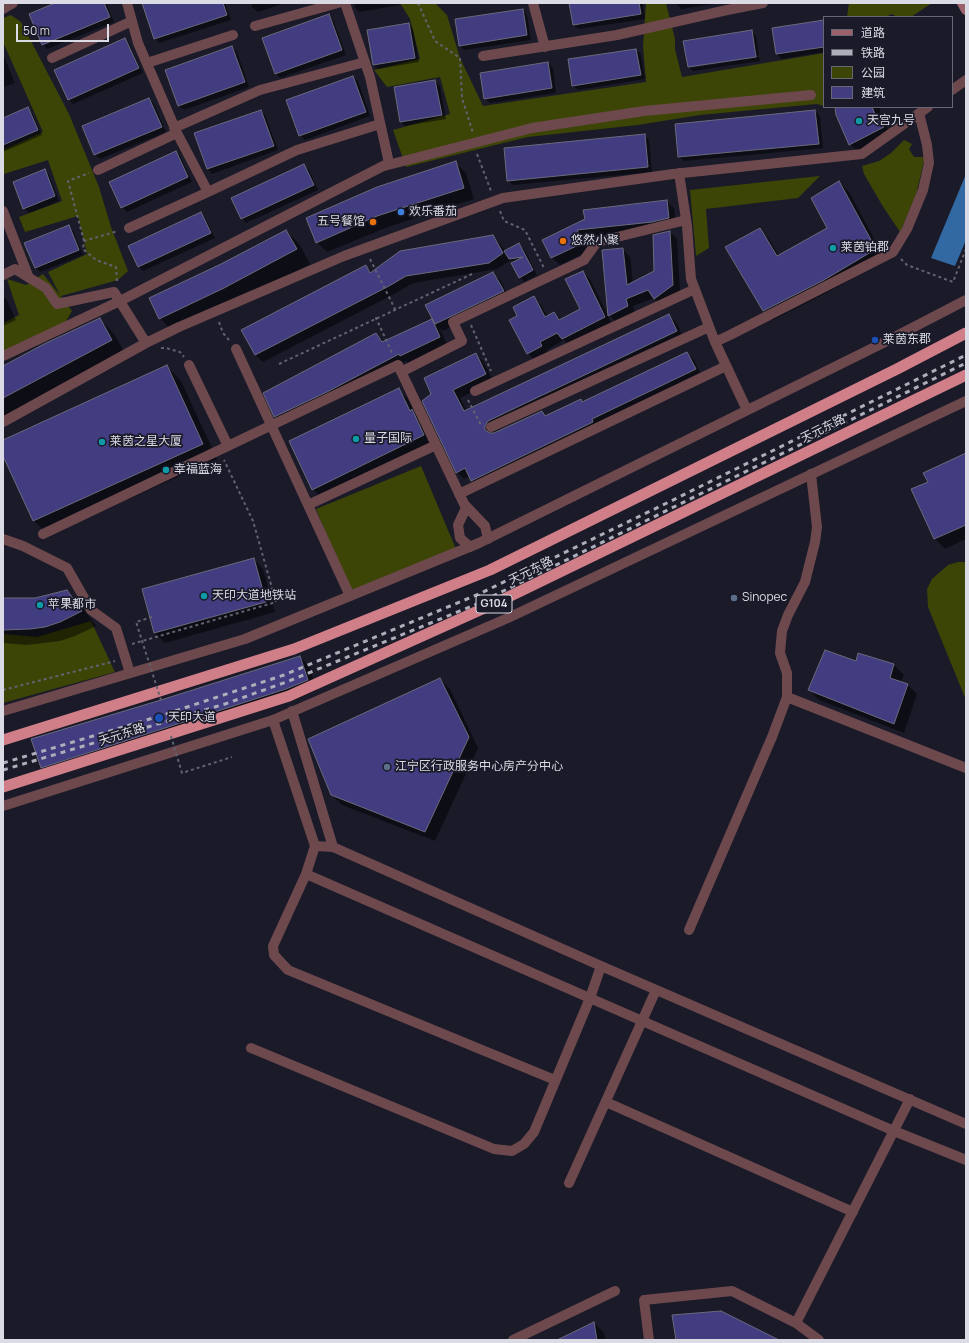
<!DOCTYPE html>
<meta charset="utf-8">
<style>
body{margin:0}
#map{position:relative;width:969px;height:1343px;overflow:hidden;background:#1a1a29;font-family:Manrope,"Noto Sans SC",sans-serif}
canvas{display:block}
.frame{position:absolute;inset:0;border:4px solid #dadbe5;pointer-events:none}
.legend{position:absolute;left:823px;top:16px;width:130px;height:92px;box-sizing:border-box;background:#1a1a29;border:1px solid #676774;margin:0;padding:5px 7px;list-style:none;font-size:12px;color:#dadbe5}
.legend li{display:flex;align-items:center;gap:8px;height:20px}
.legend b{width:20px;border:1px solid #676774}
.scale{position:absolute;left:16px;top:24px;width:93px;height:18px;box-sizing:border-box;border:2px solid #dadbe5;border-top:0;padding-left:5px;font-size:12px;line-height:14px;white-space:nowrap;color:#dadbe5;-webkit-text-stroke:3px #1a1a29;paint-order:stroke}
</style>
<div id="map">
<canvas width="969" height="1343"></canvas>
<div class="frame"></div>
<ul class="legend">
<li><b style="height:5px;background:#9b6269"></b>道路</li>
<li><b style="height:5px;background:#adaeb9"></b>铁路</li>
<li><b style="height:11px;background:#3c4506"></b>公园</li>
<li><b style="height:11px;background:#413d80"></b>建筑</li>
</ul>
<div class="scale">50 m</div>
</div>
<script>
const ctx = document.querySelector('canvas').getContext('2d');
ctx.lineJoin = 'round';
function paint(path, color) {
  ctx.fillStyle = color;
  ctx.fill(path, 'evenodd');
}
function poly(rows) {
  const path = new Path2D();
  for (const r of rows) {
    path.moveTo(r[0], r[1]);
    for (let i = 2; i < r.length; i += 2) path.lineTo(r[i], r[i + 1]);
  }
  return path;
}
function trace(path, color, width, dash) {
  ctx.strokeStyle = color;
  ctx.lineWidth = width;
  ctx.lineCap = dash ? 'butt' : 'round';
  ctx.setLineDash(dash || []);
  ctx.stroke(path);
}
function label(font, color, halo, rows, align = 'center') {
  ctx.font = font + ' Manrope,"Noto Sans SC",sans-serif';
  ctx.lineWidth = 3.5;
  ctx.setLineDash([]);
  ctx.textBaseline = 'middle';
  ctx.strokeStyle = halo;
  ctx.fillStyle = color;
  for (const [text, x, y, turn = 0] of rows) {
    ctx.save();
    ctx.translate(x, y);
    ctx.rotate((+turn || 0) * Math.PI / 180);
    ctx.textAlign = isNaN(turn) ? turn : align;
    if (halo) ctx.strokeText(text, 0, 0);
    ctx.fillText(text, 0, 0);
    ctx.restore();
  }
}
const green = poly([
 [400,3,435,3,447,15,460,58,483,106,646,82,643,46,646,3,666,3,675,39,675,49,682,77,824,53,824,106,817,104,700,115,638,125,528,137,406,167,393,130,450,114,440,77,387,87,374,70,420,59,410,19],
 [849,3,932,3,911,17,897,17,892,14,885,17,847,17],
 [11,15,21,22,69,114,99,187,111,227,128,271,118,280,61,296,72,311,65,323,3,359,3,323,19,315,7,279,26,285,43,274,60,295,48,272,87,254,78,216,25,232,19,217,62,201,48,160,4,174,3,173,3,150,43,132,3,42,3,18],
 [904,140,912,144,909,149,914,157,925,157,916,195,900,232,882,205,864,174,862,166,879,161,891,153],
 [820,176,798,198,706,209,709,248,696,256,690,190],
 [421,466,456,549,351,592,316,509],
 [958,562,966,562,966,700,928,607,927,589,932,579,948,565],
 [91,621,115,672,3,703,3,634,37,637]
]);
const water = poly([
 [966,174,966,240,955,266,931,258]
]);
const shadow = poly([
 [57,3,106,3,114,22,47,49,43,44],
 [145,3,225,3,231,20,159,43,155,38],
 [251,3,285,3,258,12,253,8],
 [354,3,399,3,400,5,359,12,355,8],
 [570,3,643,3,645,19,578,29,574,24],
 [676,3,719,3,681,9],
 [523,10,527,15,531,40,464,50,460,45],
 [329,16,333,20,346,55,280,78,276,74,263,39],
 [824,21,824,52,781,59,777,54,773,29],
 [408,24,413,29,419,62,378,69,374,65],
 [751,31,756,36,759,55,691,66,691,68,759,57,760,61,693,71,689,67],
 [124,39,129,44,143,73,73,104,69,100,55,71],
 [232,47,237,52,249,87,184,110,179,106,167,71],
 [636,50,641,54,645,79,578,90,573,85],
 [3,54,15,83,3,87],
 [548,63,553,68,556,93,490,103,485,98],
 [353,77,358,81,370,116,305,140,300,135],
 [435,81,440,86,446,119,405,126,401,122],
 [149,99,154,104,166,132,100,159,95,154],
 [836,107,880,107,880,113,885,125,893,137,860,154,850,144],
 [27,109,32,113,42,135,3,152,3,119],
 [261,111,265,115,278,150,212,174,208,169,195,134],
 [815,111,820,116,823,148,684,161,679,157],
 [644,135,649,140,652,172,513,185,508,180],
 [175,152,180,156,192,182,127,212,122,207],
 [455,162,466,173,474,199,388,227,327,252,317,242],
 [304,166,309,170,318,190,246,223,242,218],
 [45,171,49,175,59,201,29,213,24,208],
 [839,182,849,192,885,259,834,289,773,320,764,310,759,229,769,239,779,256,829,229],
 [666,201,674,208,676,225,660,229,583,238,590,250,560,265,552,258,544,240],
 [201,213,205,218,215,238,143,271,138,266],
 [69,226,73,231,83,255,40,272,36,267],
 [286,231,300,245,310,264,239,302,174,333,160,318,222,265],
 [670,232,677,239,680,293,662,306,654,298,633,306,635,313,616,322,609,315,623,249,630,257,633,283,655,272],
 [493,236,500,244,505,251,519,244,524,249,537,275,524,282,520,277,514,263,511,260,497,269,413,283,396,293,263,362,255,355,243,330,365,266,372,272],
 [583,272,590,279,612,324,570,346,564,340,547,350,548,353,535,361,528,353,518,316,534,298,541,305,548,317,554,313,561,320,582,309],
 [493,273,500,280,510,298,443,331,439,327,447,345,408,363,406,361,334,399,282,423,275,416,376,334,384,342,431,320,435,324,427,305],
 [3,296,7,300,16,320,3,326],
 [668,315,676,322,684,339,495,428,491,434,542,412,547,417,580,400,583,403,687,353,694,360,702,377,479,488,470,476,464,479,457,472,424,401,475,354,483,361,493,381,460,398,467,411],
 [100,319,114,334,126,355,3,421,3,367],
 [166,366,181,381,217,459,49,535,34,521,3,453,3,441],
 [398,389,408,399,416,415,421,420,433,445,322,499,313,489],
 [966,454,966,539,945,549,935,539,913,489,929,483],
 [253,559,263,569,275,612,165,643,155,633,143,590],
 [67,591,81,605,96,626,75,636,60,641,27,645,3,643,3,599,35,599],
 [859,654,894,665,904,675,901,682,907,684,917,694,904,733,819,700,809,690,857,662],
 [300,657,309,666,317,690,297,699,51,777,42,767,161,701],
 [440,679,450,689,478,748,435,841,342,805,332,795],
 [594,1323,604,1333,605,1340,560,1340]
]);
const building = poly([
 [55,3,104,3,110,17,42,45,29,14,55,3],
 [142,3,223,3,227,15,154,39,142,3],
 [569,3,639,3,641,14,573,25,569,3],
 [523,9,527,35,459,46,455,19,523,9],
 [329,14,342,50,275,74,262,38,329,14],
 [824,20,824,47,776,54,772,28,824,20],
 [409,23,415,58,373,65,367,30,409,23],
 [752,30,756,57,688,67,683,41,752,30],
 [125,38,139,68,68,100,54,70,125,38],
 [232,46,245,82,178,106,165,70,232,46],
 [636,49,641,75,572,86,568,59,636,49],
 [548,62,552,88,484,99,480,73,548,62],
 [353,76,366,112,299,136,286,100,353,76],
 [435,80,442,115,400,122,394,87,435,80],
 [149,98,162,127,94,155,82,126,149,98],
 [28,107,38,130,3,145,3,118,28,107],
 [835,107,872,107,875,114,884,127,849,145,836,115,835,107],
 [261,110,274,146,207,169,194,133,261,110],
 [815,110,819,144,678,157,675,124,815,110],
 [645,134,648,167,507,181,504,148,645,134],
 [176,151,188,177,121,208,109,182,176,151],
 [456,161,464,188,377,216,316,243,306,218,377,187,456,161],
 [304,164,314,185,241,219,231,198,304,164],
 [45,169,55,196,23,209,13,182,45,169],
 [839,181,876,249,824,280,763,311,725,247,760,228,777,256,827,228,811,198,839,181],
 [667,200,669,218,652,222,577,230,583,243,551,258,542,240,585,219,583,210,667,200],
 [201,212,211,233,138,267,128,246,201,212],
 [69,225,79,250,35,268,24,243,69,225],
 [286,230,297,249,224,288,159,319,149,298,221,264,286,230],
 [670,231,673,285,654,299,648,290,626,299,628,306,608,316,602,250,623,248,627,285,654,271,653,235,670,231],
 [493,235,503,253,489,263,406,276,389,286,255,355,241,330,366,265,370,273,400,251,493,235],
 [519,243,533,270,519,278,511,263,523,257,509,259,504,251,519,243],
 [583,271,605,317,562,339,557,333,540,342,542,346,527,354,509,320,517,316,513,307,534,296,545,317,554,312,559,320,580,309,565,279,583,271],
 [493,272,504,291,435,324,425,305,493,272],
 [669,314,677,331,488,421,485,426,485,430,490,433,494,433,542,411,545,416,581,399,582,402,687,352,696,369,592,419,593,422,471,481,465,468,456,473,422,401,431,394,424,378,476,353,486,374,453,390,464,411,669,314],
 [100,318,112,340,3,398,3,366,44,344,100,318],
 [432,319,440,337,400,356,399,354,327,392,274,417,263,393,376,333,382,342,432,319],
 [167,365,203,444,33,521,3,456,3,440,167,365],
 [399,388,410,411,412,409,424,435,312,490,289,441,399,388],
 [966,453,966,525,934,539,911,489,928,482,923,473,966,453],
 [254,558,266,602,154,633,142,589,254,558],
 [67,590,82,611,60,622,45,627,30,629,3,630,3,598,35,598,67,590],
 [825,650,856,661,858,653,894,664,890,678,908,684,894,724,808,690,825,650],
 [300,656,308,680,286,689,41,768,31,739,161,700,300,656],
 [440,678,469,737,425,832,331,795,308,739,440,678],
 [721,1311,779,1340,676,1340,672,1315,721,1311],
 [594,1322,597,1340,557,1340,594,1322]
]);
const path = poly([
 [418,3,435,41,460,58,462,98,473,133],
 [477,154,491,191],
 [500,211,504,221,525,230,544,268],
 [84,241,68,181,89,173],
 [370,259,395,309,393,310],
 [901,259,907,265,953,282,966,249],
 [117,281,116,267,96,260,83,249,84,241,118,231],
 [377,318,376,318,393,355],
 [219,322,223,333,229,340],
 [471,325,491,371],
 [161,348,166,348,180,352,184,357],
 [279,364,472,274],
 [468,400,481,425],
 [132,644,276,602,253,521,224,460],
 [3,690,115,661]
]);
const minor = poly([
 [127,3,138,43,177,133,208,192,297,150,380,124],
 [533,3,545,47],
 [3,9,13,3],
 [255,26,338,3],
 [483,56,617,35,727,10,763,3],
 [52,58,132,21],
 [147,63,233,35],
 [952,90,966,80],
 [174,128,260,90,365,62],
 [384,166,532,128,644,111,811,95],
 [98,170,177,133],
 [679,173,687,226,691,279,715,342],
 [3,211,29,278],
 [129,228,208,192],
 [3,275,15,269,46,288,57,304,114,292,146,343],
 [236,349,350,596],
 [3,356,120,301,389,163,370,77,345,3],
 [189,365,228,446],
 [401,372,462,341,453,322,584,260,597,242,686,220],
 [475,391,695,289],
 [747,410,715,342,728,336,893,252,907,229,923,190,929,163,927,145,919,113],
 [3,422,146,343,179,327,344,256,503,198,673,174,862,154,928,107],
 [491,427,709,327],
 [459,494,726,366],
 [464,504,485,526,488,539],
 [308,505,436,445],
 [43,534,398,365,466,508,458,525,460,538,470,547],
 [3,539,23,546,67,568,91,610,116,628,130,673],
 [787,697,966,768],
 [292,711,333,847],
 [273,720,315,846,306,874,273,946,274,955,288,970,555,1080],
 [315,846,333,847,601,966,966,1124],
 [306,874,894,1131,966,1160],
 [689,930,772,737,787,697,787,673,780,653,782,631,788,615,805,582,815,542,817,527,811,474],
 [251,1048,494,1149,512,1151,524,1144,534,1132,590,998,601,966],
 [606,1102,853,1212],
 [569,1183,656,990],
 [796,1323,910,1099],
 [649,1340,644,1300,732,1291,796,1323,819,1340]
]);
const tertiary = poly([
 [3,711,245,639,479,543,885,342,966,300],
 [3,806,273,720,508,618,966,401],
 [513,1340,615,1291]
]);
const secondary = poly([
 [962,3,966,10]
]);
const trunk = poly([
 [3,740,294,649,490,570,897,369,966,333],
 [3,787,289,696,500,601,966,375]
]);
const rail = poly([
 [3,763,163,715,284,675,479,594,669,502,966,355],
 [3,770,225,704,289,681,477,604,966,363]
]);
const pathBridge = poly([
 [152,617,136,622,161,700],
 [171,736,182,773,232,757]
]);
const markers = [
 [859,121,4,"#0f9aa8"],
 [401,212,4,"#3f7fe0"],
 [373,222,4,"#e8710a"],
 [563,241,4,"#e8710a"],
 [833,248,4,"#0f9aa8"],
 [875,340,4,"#1a4fb4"],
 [356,439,4,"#0f9aa8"],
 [102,442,4,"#0f9aa8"],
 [166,470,4,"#0f9aa8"],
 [204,596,4,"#0f9aa8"],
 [734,598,4,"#5c6f8a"],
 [40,605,4,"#0f9aa8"],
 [159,718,5,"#1a4fb4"],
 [387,767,4,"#5c6f8a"]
];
const shields = [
 [494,604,36]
];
const shieldNames = [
 ["G104",494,604]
];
const poiNames = [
 ["天宫九号",867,121],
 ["欢乐番茄",409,212],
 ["五号餐馆",365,222,"right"],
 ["悠然小聚",571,241],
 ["莱茵铂郡",841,248],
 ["莱茵东郡",883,340],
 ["量子国际",364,439],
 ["莱茵之星大厦",110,442],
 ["幸福蓝海",174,470],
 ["天印大道地铁站",212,596],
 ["Sinopec",742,598],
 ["苹果都市",48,605],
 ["天印大道",168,718],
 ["江宁区行政服务中心房产分中心",395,767]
];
const streetNames = [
 ["天元东路",823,429,-26],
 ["天元东路",531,571,-26],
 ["天元东路",122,735,-18]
];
paint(green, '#3c4506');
paint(water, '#3269a3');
paint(shadow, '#0007');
paint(building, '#413d80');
trace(building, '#6a6a7c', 1);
trace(path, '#61626f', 2, [3, 3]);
trace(minor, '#6d494d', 10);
trace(tertiary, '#6d494d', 10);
trace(secondary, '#9b6269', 10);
trace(trunk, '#d07e88', 11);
trace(rail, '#adaeb9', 3, [5, 5]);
trace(pathBridge, '#61626f', 2, [3, 3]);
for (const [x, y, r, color] of markers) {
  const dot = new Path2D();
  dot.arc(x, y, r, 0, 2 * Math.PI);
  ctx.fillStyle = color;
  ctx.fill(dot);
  trace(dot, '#1a1a29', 1.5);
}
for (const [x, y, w] of shields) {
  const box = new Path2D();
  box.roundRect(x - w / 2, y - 9, w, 18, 3);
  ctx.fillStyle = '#1a1a29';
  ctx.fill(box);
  trace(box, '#dadbe5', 1);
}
label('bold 11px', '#dadbe5', null, shieldNames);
label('12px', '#dadbe5', '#1a1a29', poiNames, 'left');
label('12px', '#dadbe5', '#1a1a29', streetNames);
</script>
